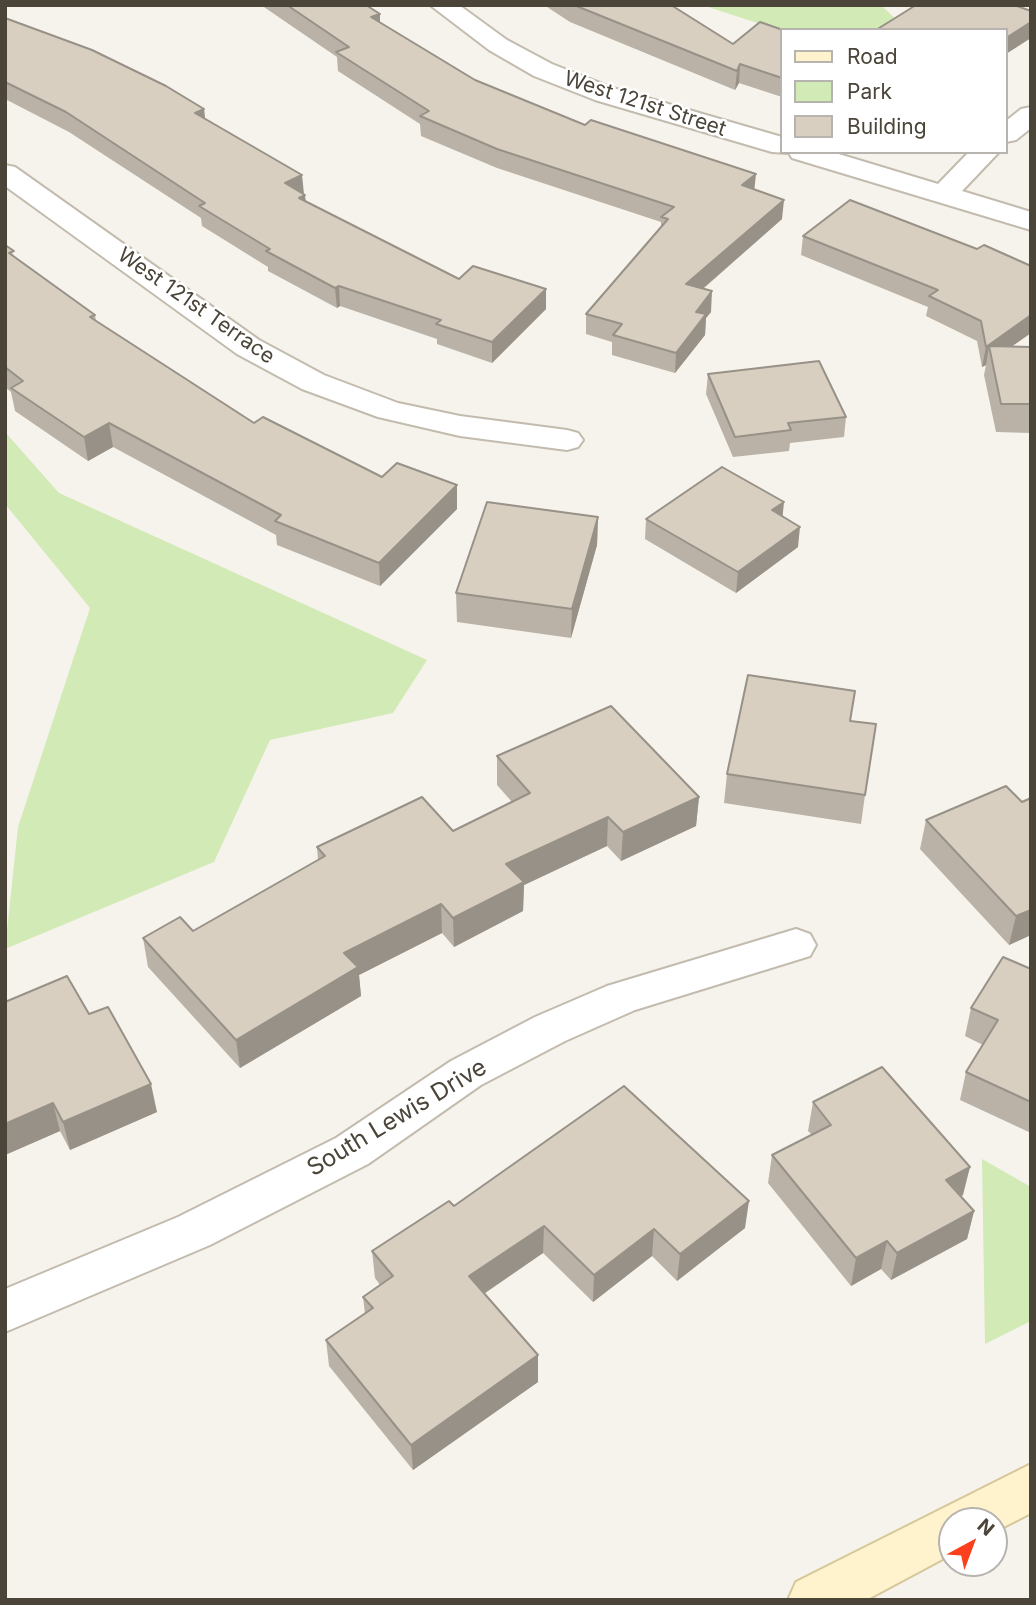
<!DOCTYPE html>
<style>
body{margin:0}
#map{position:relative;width:1036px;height:1605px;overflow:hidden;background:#f6f3ec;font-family:Inter,sans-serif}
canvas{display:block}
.frame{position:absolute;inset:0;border:7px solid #4b4439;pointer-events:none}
.legend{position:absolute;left:780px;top:28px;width:228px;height:126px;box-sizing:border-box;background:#fff;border:2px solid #b7b4b0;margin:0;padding:9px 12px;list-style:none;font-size:21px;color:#4b4439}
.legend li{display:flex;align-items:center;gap:14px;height:35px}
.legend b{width:35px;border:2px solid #b7b4b0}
.north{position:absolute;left:938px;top:1507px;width:70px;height:70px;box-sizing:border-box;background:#fff;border:2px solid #b7b4b0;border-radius:50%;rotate:41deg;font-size:19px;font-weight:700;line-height:28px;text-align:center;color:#4b4439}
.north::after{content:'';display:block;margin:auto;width:24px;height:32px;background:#fc3f1d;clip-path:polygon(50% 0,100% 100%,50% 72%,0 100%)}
</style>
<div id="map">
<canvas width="1036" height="1605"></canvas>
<div class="frame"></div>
<ul class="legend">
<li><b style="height:9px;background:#fff3cd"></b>Road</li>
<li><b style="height:19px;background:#d2eab5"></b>Park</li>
<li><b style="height:19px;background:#d8cfc1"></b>Building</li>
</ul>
<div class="north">N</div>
</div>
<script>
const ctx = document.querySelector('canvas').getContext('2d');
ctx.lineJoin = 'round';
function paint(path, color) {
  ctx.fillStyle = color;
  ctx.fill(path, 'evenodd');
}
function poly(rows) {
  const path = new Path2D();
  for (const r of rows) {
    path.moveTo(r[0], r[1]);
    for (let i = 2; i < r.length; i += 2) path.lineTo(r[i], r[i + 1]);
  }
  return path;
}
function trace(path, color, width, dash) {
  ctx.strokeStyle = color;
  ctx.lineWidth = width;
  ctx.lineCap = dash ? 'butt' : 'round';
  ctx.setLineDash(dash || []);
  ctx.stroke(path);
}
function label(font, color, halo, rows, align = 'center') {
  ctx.font = font + ' Inter,sans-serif';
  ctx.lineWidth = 5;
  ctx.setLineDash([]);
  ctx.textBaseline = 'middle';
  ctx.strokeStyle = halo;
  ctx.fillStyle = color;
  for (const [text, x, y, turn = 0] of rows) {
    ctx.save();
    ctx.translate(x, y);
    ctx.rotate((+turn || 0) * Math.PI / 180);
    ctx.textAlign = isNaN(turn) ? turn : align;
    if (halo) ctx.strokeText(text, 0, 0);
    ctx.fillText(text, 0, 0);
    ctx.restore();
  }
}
const green = poly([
 [702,5,881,5,907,30,782,31],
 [5,432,59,493,427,660,393,713,270,740,214,862,5,949,18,827,90,608,5,504],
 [982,1159,1031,1187,1031,1321,985,1344]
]);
const street = poly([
 [430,5,459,5,507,40,552,64,613,88,782,137,782,152,832,152,938,184,969,152,999,152,962,191,1031,212,1031,230,792,158,789,153,772,152,595,100,534,76,489,50,430,5],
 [1031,107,1031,128,1016,140,1006,142,1006,121,1021,109,1031,107],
 [5,165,15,167,259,340,324,375,398,403,460,416,567,430,578,433,583,440,578,447,567,450,460,436,378,417,302,389,237,354,5,186,5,165],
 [796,929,810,934,816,945,810,956,635,1010,565,1041,481,1085,368,1164,210,1245,5,1332,5,1289,178,1217,336,1138,451,1061,535,1017,607,986,796,929]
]);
const secondary = poly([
 [1031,1464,1031,1513,994,1532,994,1521,952,1521,952,1554,866,1600,788,1600,796,1582,1031,1464]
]);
const wall = poly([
 [261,5,366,5,380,22,475,80,585,125,755,190,782,219,703,289,711,312,706,318,705,335,675,373,612,355,612,342,586,334,586,314,661,228,661,222,497,168,421,136,420,124,338,71,337,57],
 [544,5,671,5,733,44,782,30,782,97,739,83,735,90,570,22],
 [5,18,204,109,205,118,304,194,306,202,459,279,546,309,492,363,437,344,437,339,340,306,337,308,268,271,268,267,202,226,201,218,69,132,5,99],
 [803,236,977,249,1031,266,1031,333,1011,347,1031,347,1031,433,996,432,984,375,986,365,982,367,977,341,926,316,928,307,801,255],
 [5,245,16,258,95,315,96,321,254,423,457,509,380,586,277,545,276,535,113,447,88,461,15,411,11,392,5,387],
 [708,374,846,417,844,437,790,443,789,451,733,457,706,394],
 [782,516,798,547,736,593,645,539,646,519],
 [598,517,597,545,571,638,457,622,456,593],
 [850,721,865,795,861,824,724,803,727,774],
 [497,756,699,797,696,826,621,861,607,846,524,885,523,911,454,947,442,933,359,975,361,996,240,1068,148,967,143,938,193,931,318,860,317,847,453,831,512,802,497,785],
 [1031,798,1031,935,1009,945,920,849,926,820,1022,802],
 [1031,969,1031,1133,960,1100,966,1072,983,1045,965,1036,971,1008],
 [89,1014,157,1112,70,1150,60,1131,5,1155],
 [813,1102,963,1195,961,1196,974,1211,967,1239,891,1280,881,1269,851,1286,768,1183,772,1155,812,1135,808,1131],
 [454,1206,745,1228,677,1281,652,1256,593,1302,543,1253,484,1294,538,1382,413,1470,329,1366,326,1340,365,1314,363,1297,380,1285,375,1278,372,1251]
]);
const shadedWall = poly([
 [380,14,380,33,371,17],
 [1031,22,1031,38,1006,54,1006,38],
 [740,64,739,83,735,90,737,71],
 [204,109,206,128,195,113],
 [756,174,754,193,742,185],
 [302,175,304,194,285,183],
 [305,195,307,215,299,198],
 [784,200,782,219,685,304,686,284],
 [339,286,340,306,337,308,335,288],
 [546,289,546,309,492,363,492,342],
 [712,291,711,312,706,318,705,335,675,373,676,353,696,312],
 [1031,315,1031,333,992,360,989,346,986,365,982,367,986,347],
 [109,423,113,447,88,461,84,437],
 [457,485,457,509,380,586,379,563],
 [784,502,782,522,772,510],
 [598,517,597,545,571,638,572,609],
 [800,527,798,547,736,593,738,572],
 [699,797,696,826,621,861,623,832],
 [608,817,607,846,524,885,523,911,454,947,453,918,506,864],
 [441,904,442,933,359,975,361,996,240,1068,236,1040,344,953],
 [1031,910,1031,935,1009,945,1016,916],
 [151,1084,157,1112,70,1150,63,1122],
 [53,1103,60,1131,5,1155,5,1124],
 [970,1167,963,1195,940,1208,946,1180],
 [749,1201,745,1228,677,1281,680,1254],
 [974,1211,967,1239,891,1280,897,1253],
 [544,1226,543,1253,470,1303,469,1276],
 [654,1229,652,1256,593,1302,594,1275],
 [887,1241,881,1269,851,1286,856,1258],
 [538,1355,538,1382,413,1470,411,1445]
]);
const building = poly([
 [287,5,366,5,380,14,371,17,475,80,585,125,591,120,756,174,742,185,784,200,686,284,712,291,696,312,706,314,676,353,613,335,622,324,586,314,668,219,661,217,674,207,497,149,420,116,429,111,336,52,349,47,287,5],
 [574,5,671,5,733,44,760,22,783,30,782,30,782,78,740,64,737,71,574,5],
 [916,5,1014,5,1031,11,1031,22,1006,38,1006,30,876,30,916,5],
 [5,18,92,50,166,86,204,109,195,113,302,175,285,183,305,195,299,198,459,279,473,266,546,289,492,342,436,324,441,320,339,286,335,288,266,251,270,249,199,206,205,203,66,112,5,82,5,18],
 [850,200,977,249,984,245,1031,266,1031,315,986,347,981,321,929,296,938,290,803,236,850,200],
 [5,245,14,251,9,253,95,315,90,317,254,423,263,417,382,477,397,463,457,485,379,563,275,521,281,515,109,423,84,437,11,388,23,381,5,367,5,245],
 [989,346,1031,347,1031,404,1001,404,989,346],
 [819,361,846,417,788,423,791,430,735,437,708,374,819,361],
 [722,467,784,502,772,510,800,527,738,572,646,519,722,467],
 [487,502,598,517,572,609,456,593,487,502],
 [748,675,855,691,850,721,876,724,865,795,727,774,748,675],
 [611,706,699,797,623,832,608,817,506,864,524,882,453,918,441,904,344,953,358,967,236,1040,143,938,180,917,193,931,325,856,317,847,422,797,453,831,530,793,497,756,611,706],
 [1006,786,1022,802,1031,798,1031,910,1016,916,926,820,1006,786],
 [1003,957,1031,969,1031,1102,966,1072,998,1020,971,1008,1003,957],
 [67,976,89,1014,108,1007,151,1084,63,1122,53,1103,5,1124,5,1002,67,976],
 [882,1067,970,1167,946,1180,974,1211,897,1253,887,1241,856,1258,772,1155,831,1125,813,1102,882,1067],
 [624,1086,749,1201,680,1254,654,1229,594,1275,544,1226,469,1276,538,1355,411,1445,326,1340,373,1308,363,1297,393,1276,372,1251,449,1201,454,1206,624,1086]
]);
const farStreetnames = [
 ["West 121st Street",645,104,18],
 ["West 121st Terrace",196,306,35]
];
const streetNames = [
 ["South Lewis Drive",397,1118,-31]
];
paint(green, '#d2eab5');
trace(street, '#c2bbae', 4);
trace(secondary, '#d6c79b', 4);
paint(street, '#fff');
paint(secondary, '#fff3cd');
paint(wall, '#bab2a6');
paint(shadedWall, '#979187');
paint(building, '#d8cfc1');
trace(building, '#979187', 2);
label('21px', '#4b4439', '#fff', farStreetnames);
label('24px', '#4b4439', '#fff', streetNames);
</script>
